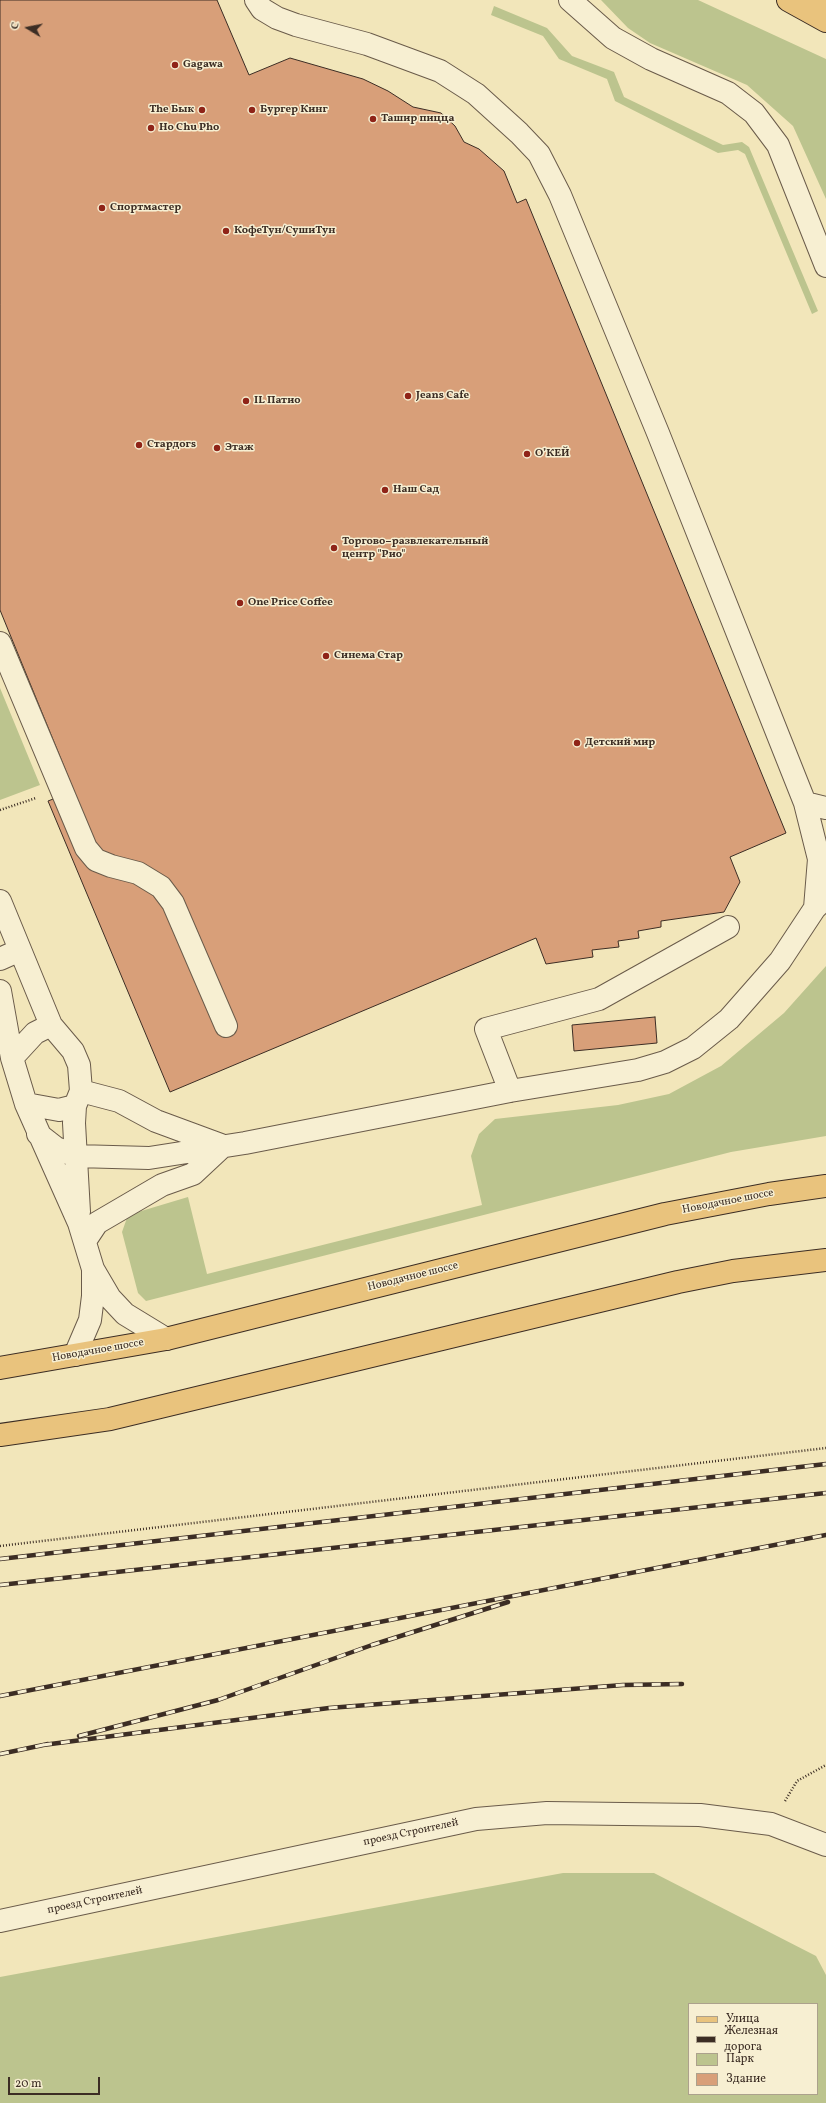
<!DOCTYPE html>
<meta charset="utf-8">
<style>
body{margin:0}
#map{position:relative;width:826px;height:2103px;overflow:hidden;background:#f2e6ba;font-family:Vollkorn,serif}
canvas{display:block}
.legend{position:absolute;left:688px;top:2003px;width:130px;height:92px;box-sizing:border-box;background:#f7efd2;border:1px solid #aca18c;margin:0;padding:5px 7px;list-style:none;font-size:12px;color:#3c2d24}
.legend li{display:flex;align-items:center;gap:8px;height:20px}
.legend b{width:20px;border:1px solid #aca18c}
.north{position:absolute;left:8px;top:8px;width:40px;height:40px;-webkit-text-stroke:3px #f7efd2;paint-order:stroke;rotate:280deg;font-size:11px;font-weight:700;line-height:16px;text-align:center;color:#3c2d24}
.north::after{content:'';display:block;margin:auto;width:14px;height:18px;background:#3c2d24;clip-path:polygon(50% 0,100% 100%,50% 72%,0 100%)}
.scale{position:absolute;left:8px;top:2077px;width:92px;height:18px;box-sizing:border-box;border:2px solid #3c2d24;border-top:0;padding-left:5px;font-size:12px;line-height:14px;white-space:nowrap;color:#3c2d24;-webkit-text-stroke:3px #f7efd2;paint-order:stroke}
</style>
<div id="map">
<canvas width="826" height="2103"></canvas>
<ul class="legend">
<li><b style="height:5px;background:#e9c37d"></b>Улица</li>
<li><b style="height:5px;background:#3c2d24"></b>Железная дорога</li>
<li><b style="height:11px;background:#bcc48e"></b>Парк</li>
<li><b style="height:11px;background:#d89f79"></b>Здание</li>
</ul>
<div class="north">С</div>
<div class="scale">20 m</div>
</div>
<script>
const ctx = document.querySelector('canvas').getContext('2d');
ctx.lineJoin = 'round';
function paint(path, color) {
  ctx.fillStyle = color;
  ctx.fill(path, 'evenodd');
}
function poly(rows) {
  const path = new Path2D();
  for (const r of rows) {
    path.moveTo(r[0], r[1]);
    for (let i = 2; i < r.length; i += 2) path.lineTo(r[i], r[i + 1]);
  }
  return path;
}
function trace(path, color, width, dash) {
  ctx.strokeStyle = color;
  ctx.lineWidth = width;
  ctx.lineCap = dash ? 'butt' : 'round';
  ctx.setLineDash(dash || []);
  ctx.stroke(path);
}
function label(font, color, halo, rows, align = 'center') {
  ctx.font = font + ' Vollkorn,serif';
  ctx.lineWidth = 3;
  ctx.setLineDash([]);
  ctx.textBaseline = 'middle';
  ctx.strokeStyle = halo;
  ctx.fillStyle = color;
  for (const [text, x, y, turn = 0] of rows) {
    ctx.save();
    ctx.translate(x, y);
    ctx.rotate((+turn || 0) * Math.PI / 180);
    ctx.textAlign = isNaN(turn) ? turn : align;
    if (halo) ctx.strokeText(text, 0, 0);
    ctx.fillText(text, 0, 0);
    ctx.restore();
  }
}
const green = poly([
 [601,0,698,0,826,59,826,199,793,126,747,85,650,43,628,28],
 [494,6,547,28,572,56,614,72,624,97,723,145,742,142,749,147,818,311,812,314,745,154,738,150,718,153,615,101,607,79,559,59,543,36,491,15],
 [0,688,40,785,0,800],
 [826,966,826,1136,731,1152,146,1301,138,1293,122,1232,128,1215,188,1197,207,1274,482,1205,471,1156,479,1134,495,1119,618,1105,669,1094,721,1066,784,1013],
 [563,1873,654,1873,816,1956,826,1975,826,2103,0,2103,0,1977],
 [689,2004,817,2004,817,2094,689,2094]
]);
const building = poly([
 [0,0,217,0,249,75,290,58,363,79,388,91,413,107,441,113,455,126,464,142,479,149,504,171,517,203,526,199,786,833,730,857,740,882,724,912,661,921,661,927,638,931,639,938,618,941,619,947,592,950,593,957,546,964,536,938,170,1092,48,801,74,791,0,610,0,0],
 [655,1017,657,1043,574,1051,572,1025,655,1017]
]);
const path = poly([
 [0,810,36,798],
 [0,1546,826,1448],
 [785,1801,797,1781,826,1765]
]);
const minor = poly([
 [256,0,262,9,277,18,296,25,367,44,440,71,476,94,519,133,539,154,560,195,658,433,805,803,819,859,815,908],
 [570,0,613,38,651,59,728,93,754,113,778,145,826,266],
 [0,643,86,848,96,860,111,866,138,873,161,887,173,903,226,1026],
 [805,803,826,808],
 [0,901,51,1025,73,1051,79,1065,81,1091,75,1106,74,1123,79,1212],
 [0,959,20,950],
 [0,991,12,1058,26,1104,79,1223,93,1269,110,1298,125,1314,166,1339],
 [12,1058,35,1033,51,1025],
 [81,1091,119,1101,156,1121,221,1145],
 [510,1091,486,1029,599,999,728,927],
 [26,1104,59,1110,75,1106],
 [38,1134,56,1148,76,1156,149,1158,245,1143,510,1091,638,1070,665,1062,693,1048,729,1019,780,961,815,908,826,898],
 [85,1241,97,1223,162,1185,193,1174,223,1146],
 [75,1355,90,1320,93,1296,93,1269],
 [0,1921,476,1819,547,1813,700,1815,771,1824,826,1845]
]);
const major = poly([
 [0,1368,166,1339,665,1214,769,1194,826,1186],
 [0,1435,110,1419,678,1282,733,1271,826,1260]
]);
const highway = poly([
 [788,0,826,21],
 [819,0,826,3]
]);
const rail = poly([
 [0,1559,826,1464],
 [0,1585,826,1493],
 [0,1696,826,1535],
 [79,1736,218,1700,372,1645,508,1602],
 [43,1745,329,1708,623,1685,682,1684],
 [0,1754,48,1744]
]);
const markers = [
 [175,65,4,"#8f2418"],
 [202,110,4,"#8f2418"],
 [252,110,4,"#8f2418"],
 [373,119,4,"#8f2418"],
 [151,128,4,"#8f2418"],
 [102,208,4,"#8f2418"],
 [226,231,4,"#8f2418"],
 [408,396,4,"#8f2418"],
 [246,401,4,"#8f2418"],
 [139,445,4,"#8f2418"],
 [217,448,4,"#8f2418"],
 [527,454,4,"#8f2418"],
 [385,490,4,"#8f2418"],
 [334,548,4,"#8f2418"],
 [240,603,4,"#8f2418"],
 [326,656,4,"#8f2418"],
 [577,743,4,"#8f2418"]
];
const poiNames = [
 ["Gagawa",183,65],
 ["The Бык",194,110,"right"],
 ["Бургер Кинг",260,110],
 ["Ташир пицца",381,119],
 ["Ho Chu Pho",159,128],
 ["Спортмастер",110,208],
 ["КофеТун/СушиТун",234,231],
 ["Jeans Cafe",416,396],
 ["IL Патио",254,401],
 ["Стардогs",147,445],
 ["Этаж",225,448],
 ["О’КЕЙ",535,454],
 ["Наш Сад",393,490],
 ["Торгово–развлекательный",342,542],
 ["центр \"Рио\"",342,555],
 ["One Price Coffee",248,603],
 ["Синема Стар",334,656],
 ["Детский мир",585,743]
];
const streetNames = [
 ["Новодачное шоссе",728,1202,-11],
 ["Новодачное шоссе",413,1277,-14],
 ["Новодачное шоссе",98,1351,-10],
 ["проезд Строителей",411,1833,-12],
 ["проезд Строителей",95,1901,-12]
];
paint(green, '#bcc48e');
paint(building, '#d89f79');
trace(building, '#3c2d24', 1);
trace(minor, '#6a5b4a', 24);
trace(major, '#3c2d24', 24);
trace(highway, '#3c2d24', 24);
trace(path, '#3c2d24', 2.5, [1, 2]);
trace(minor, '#f7efd2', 22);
trace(major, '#e9c37d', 22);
trace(highway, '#e9c37d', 22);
trace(rail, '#3c2d24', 4.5);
trace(rail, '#f7efd2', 3, [9]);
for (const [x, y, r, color] of markers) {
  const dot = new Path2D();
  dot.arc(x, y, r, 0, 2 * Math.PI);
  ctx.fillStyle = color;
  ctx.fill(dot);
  trace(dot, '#f7efd2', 1.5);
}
label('bold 11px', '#3c2d24', '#f7efd2', poiNames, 'left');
label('11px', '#3c2d24', '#f7efd2', streetNames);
</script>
